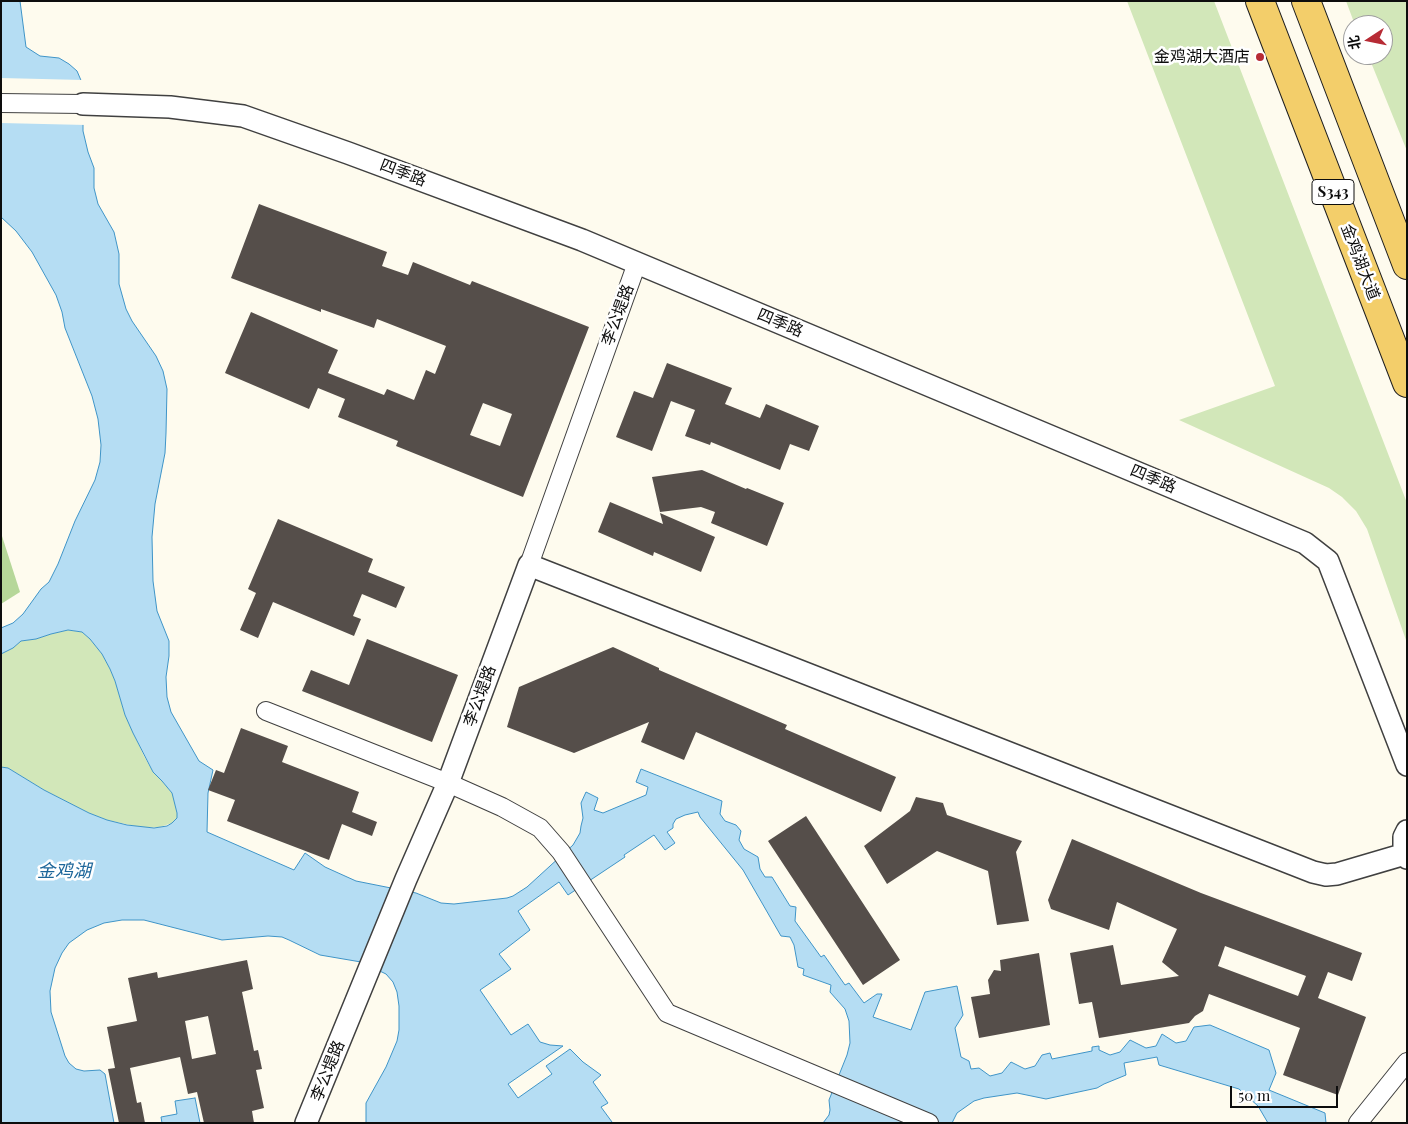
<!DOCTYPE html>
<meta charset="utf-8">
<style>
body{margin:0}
#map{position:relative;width:1408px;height:1124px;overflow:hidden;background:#fefbee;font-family:"Playfair Display","Noto Sans SC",serif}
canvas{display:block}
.frame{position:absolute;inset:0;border:2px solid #0d0d0d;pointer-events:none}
.north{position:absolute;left:1343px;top:15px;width:50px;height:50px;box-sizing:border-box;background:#fff;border:1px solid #9e9e9e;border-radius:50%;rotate:259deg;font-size:14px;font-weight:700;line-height:20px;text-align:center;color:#0d0d0d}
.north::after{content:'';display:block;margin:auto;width:18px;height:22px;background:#b72b35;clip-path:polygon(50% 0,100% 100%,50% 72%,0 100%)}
.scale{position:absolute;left:1230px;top:1086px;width:108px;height:22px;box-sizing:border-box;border:2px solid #0d0d0d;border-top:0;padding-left:6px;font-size:15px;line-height:18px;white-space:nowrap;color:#0d0d0d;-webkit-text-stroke:4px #fff;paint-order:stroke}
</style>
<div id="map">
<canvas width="1408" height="1124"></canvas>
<div class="frame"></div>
<div class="north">北</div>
<div class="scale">50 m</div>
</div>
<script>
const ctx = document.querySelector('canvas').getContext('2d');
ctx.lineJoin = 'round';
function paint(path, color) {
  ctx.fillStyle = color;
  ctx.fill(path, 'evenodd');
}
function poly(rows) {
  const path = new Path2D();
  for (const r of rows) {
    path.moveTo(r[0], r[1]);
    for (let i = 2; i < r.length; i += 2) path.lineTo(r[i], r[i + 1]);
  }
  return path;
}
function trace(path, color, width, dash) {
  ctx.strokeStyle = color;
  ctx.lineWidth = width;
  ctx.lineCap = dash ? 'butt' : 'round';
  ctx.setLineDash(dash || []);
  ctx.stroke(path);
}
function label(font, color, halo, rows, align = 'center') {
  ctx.font = font + ' "Playfair Display","Noto Sans SC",serif';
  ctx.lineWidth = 5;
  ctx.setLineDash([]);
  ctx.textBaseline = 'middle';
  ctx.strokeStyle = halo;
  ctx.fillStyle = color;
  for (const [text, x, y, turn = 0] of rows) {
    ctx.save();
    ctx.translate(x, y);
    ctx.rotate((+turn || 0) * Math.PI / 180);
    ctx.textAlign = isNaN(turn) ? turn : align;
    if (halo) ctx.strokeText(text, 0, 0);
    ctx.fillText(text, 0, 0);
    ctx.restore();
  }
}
const green = poly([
 [1127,1,1214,1,1407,503,1407,643,1367,529,1356,511,1342,497,1329,488,1179,420,1275,386],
 [1346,1,1407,1,1407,151,1368,55,1383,55,1383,25,1355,25],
 [68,630,82,632,90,639,102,654,110,669,115,681,125,715,144,756,153,772,162,781,172,793,177,813,177,818,172,823,160,827,144,828,107,820,89,813,44,790,8,768,1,767,1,654,13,648,21,641,36,639,51,634]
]);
const forest = poly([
 [1,533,20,592,1,604]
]);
const water = poly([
 [1,1,20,1,26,47,40,56,59,58,69,64,77,71,83,85,83,131,88,152,94,168,94,188,98,204,114,232,119,254,119,284,126,309,132,321,156,356,163,371,167,389,166,433,165,453,155,504,152,537,153,581,157,611,169,641,169,656,166,677,167,697,171,712,199,761,213,770,208,793,207,832,294,870,305,853,325,867,356,881,416,893,441,903,454,904,507,898,513,896,527,887,573,845,580,833,581,826,583,818,581,803,586,792,598,798,594,810,603,813,646,795,648,787,636,782,641,769,722,801,720,814,725,821,736,825,741,831,739,840,744,849,758,857,760,869,765,877,772,877,790,906,796,907,795,921,821,957,824,955,845,985,849,983,864,1003,877,994,882,994,873,1017,911,1030,925,992,957,986,963,1015,955,1028,961,1057,969,1061,971,1069,979,1068,990,1076,1002,1073,1011,1062,1025,1069,1035,1066,1042,1055,1050,1053,1052,1059,1092,1051,1092,1047,1099,1046,1099,1050,1110,1055,1120,1052,1130,1040,1146,1048,1156,1046,1162,1034,1176,1043,1186,1041,1194,1027,1210,1025,1269,1050,1276,1073,1269,1090,1325,1113,1326,1123,1268,1123,1258,1106,1239,1089,1159,1065,1157,1057,1124,1063,1126,1075,1104,1084,1097,1088,1046,1099,1017,1093,984,1098,974,1101,957,1113,952,1123,823,1123,829,1115,830,1110,829,1100,847,1055,850,1043,849,1021,845,1009,830,992,831,985,803,975,804,969,798,967,794,945,790,937,781,936,743,870,700,817,698,812,685,815,676,819,673,824,673,828,667,832,675,843,665,850,654,835,624,855,625,857,568,895,559,882,518,911,530,930,499,954,511,969,480,990,511,1035,528,1024,540,1042,550,1045,563,1046,508,1084,518,1098,552,1074,546,1066,570,1049,583,1062,601,1075,593,1082,608,1103,601,1107,612,1122,611,1123,366,1123,366,1103,386,1067,397,1041,399,1030,399,1006,397,992,393,982,386,974,361,962,320,955,289,940,282,937,268,936,222,940,144,920,122,920,104,923,87,930,69,943,62,953,55,968,50,991,51,1012,65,1056,69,1063,76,1069,84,1071,100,1070,105,1074,114,1123,1,1123,1,767,8,768,44,790,89,813,107,820,127,825,154,828,167,826,172,823,177,818,177,813,172,793,162,781,153,772,133,733,125,715,115,681,110,669,102,654,90,639,82,632,68,630,51,634,36,639,21,641,13,648,1,654,1,628,13,623,23,614,41,589,49,582,58,564,75,521,95,480,100,462,101,445,98,419,92,396,65,328,62,312,56,295,32,252,16,231,1,217,1,1],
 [195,1098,200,1123,162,1123,161,1117,177,1114,175,1101,195,1098]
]);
const pier = poly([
 [1,78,83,80,86,85,86,125,1,123]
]);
const building = poly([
 [259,204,387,252,382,266,408,275,413,262,470,285,472,281,589,327,523,497,396,446,398,441,338,417,345,399,318,388,309,409,225,373,251,312,338,350,328,373,384,395,387,389,414,400,426,370,435,374,446,346,377,319,374,328,321,309,321,312,231,278],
 [483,403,512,414,500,446,470,435],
 [667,363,732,388,725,404,760,418,766,404,819,426,809,451,790,444,780,470,711,442,710,445,685,436,695,410,671,401,652,451,616,437,634,391,653,398],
 [702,470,746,489,747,488,784,503,767,546,711,523,715,512,701,507,660,512,652,477],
 [610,502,663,524,660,513,715,537,701,572,654,552,653,556,598,532],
 [278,519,373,559,368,572,405,587,396,608,362,594,353,616,361,619,354,636,273,602,258,638,240,630,256,593,248,589],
 [367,639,458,675,432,742,302,691,311,670,349,685],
 [613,647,659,668,659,670,787,725,785,729,896,777,881,812,696,732,684,760,641,742,649,722,574,753,507,727,519,687],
 [241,728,288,746,282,762,359,792,352,812,377,822,372,836,342,824,329,860,227,821,235,800,208,790,216,770,224,773],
 [916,797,943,803,947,815,1022,841,1016,852,1029,921,997,925,988,871,937,851,887,884,864,846,910,811],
 [806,816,900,960,863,985,768,841],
 [1072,839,1201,893,1362,953,1352,981,1328,972,1318,998,1366,1017,1338,1095,1283,1075,1300,1028,1209,994,1203,1011,1195,1016,1189,1023,1099,1038,1092,1002,1079,1004,1070,953,1113,945,1121,985,1179,976,1162,962,1177,929,1117,902,1109,930,1051,909,1048,900],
 [1225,946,1306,976,1298,996,1218,966],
 [1039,953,1050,1025,979,1038,971,997,990,994,988,980,994,970,1001,971,1000,960],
 [247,960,253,989,242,992,254,1051,258,1050,262,1069,256,1070,264,1108,252,1111,254,1123,204,1123,197,1092,188,1094,180,1057,130,1068,137,1103,141,1102,145,1123,119,1123,108,1069,115,1068,107,1027,137,1021,128,978,157,972,158,978],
 [208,1016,216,1054,192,1059,185,1021]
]);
const minor = poly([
 [1,103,83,104],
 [529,565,637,263],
 [266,711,448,783,502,807,540,828,561,852,667,1013,929,1123],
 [1358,1123,1407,1062]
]);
const tertiary = poly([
 [83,104,170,107,243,116,348,153,582,240,1305,543,1328,561,1407,765],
 [1407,831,1404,837,1404,850,1407,858],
 [306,1123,406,879,448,783,529,565,1313,872,1326,875,1337,874,1405,854]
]);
const primary = poly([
 [1260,1,1407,383],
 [1306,1,1407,265]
]);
const markers = [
 [1260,57,5,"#b72b35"]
];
const shields = [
 [1333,192,42]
];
const shieldNames = [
 ["S343",1333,192]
];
const poiNames = [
 ["金鸡湖大酒店",1250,57]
];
const streetNames = [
 ["四季路",403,173,21],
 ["金鸡湖大道",1360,262,69],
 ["李公堤路",618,315,-70],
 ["四季路",780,323,23],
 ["四季路",1153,479,23],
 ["李公堤路",480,696,-70],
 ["李公堤路",328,1071,-68]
];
const waterNames = [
 ["金鸡湖",64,871]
];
paint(green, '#d2e7b9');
paint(forest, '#b6d799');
paint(water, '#b5ddf3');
trace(water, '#3f94c7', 1);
paint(pier, '#fefbee');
paint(building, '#554e4a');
trace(minor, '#404040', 20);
trace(tertiary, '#404040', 24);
trace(primary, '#1e1e1e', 30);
trace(minor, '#fff', 18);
trace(tertiary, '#fff', 21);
trace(primary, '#f3ce6a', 28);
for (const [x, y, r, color] of markers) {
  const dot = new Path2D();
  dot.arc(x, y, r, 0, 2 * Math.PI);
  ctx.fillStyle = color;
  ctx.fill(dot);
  trace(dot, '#fff', 2);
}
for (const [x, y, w] of shields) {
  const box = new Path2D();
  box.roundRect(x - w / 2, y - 12.5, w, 25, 4);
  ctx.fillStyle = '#fff';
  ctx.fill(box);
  trace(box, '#0d0d0d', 1);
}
label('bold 15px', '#0d0d0d', null, shieldNames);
label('16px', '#0d0d0d', '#fff', poiNames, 'right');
label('16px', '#0d0d0d', '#fff', streetNames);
label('italic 18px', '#1c669a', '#fff', waterNames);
</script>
